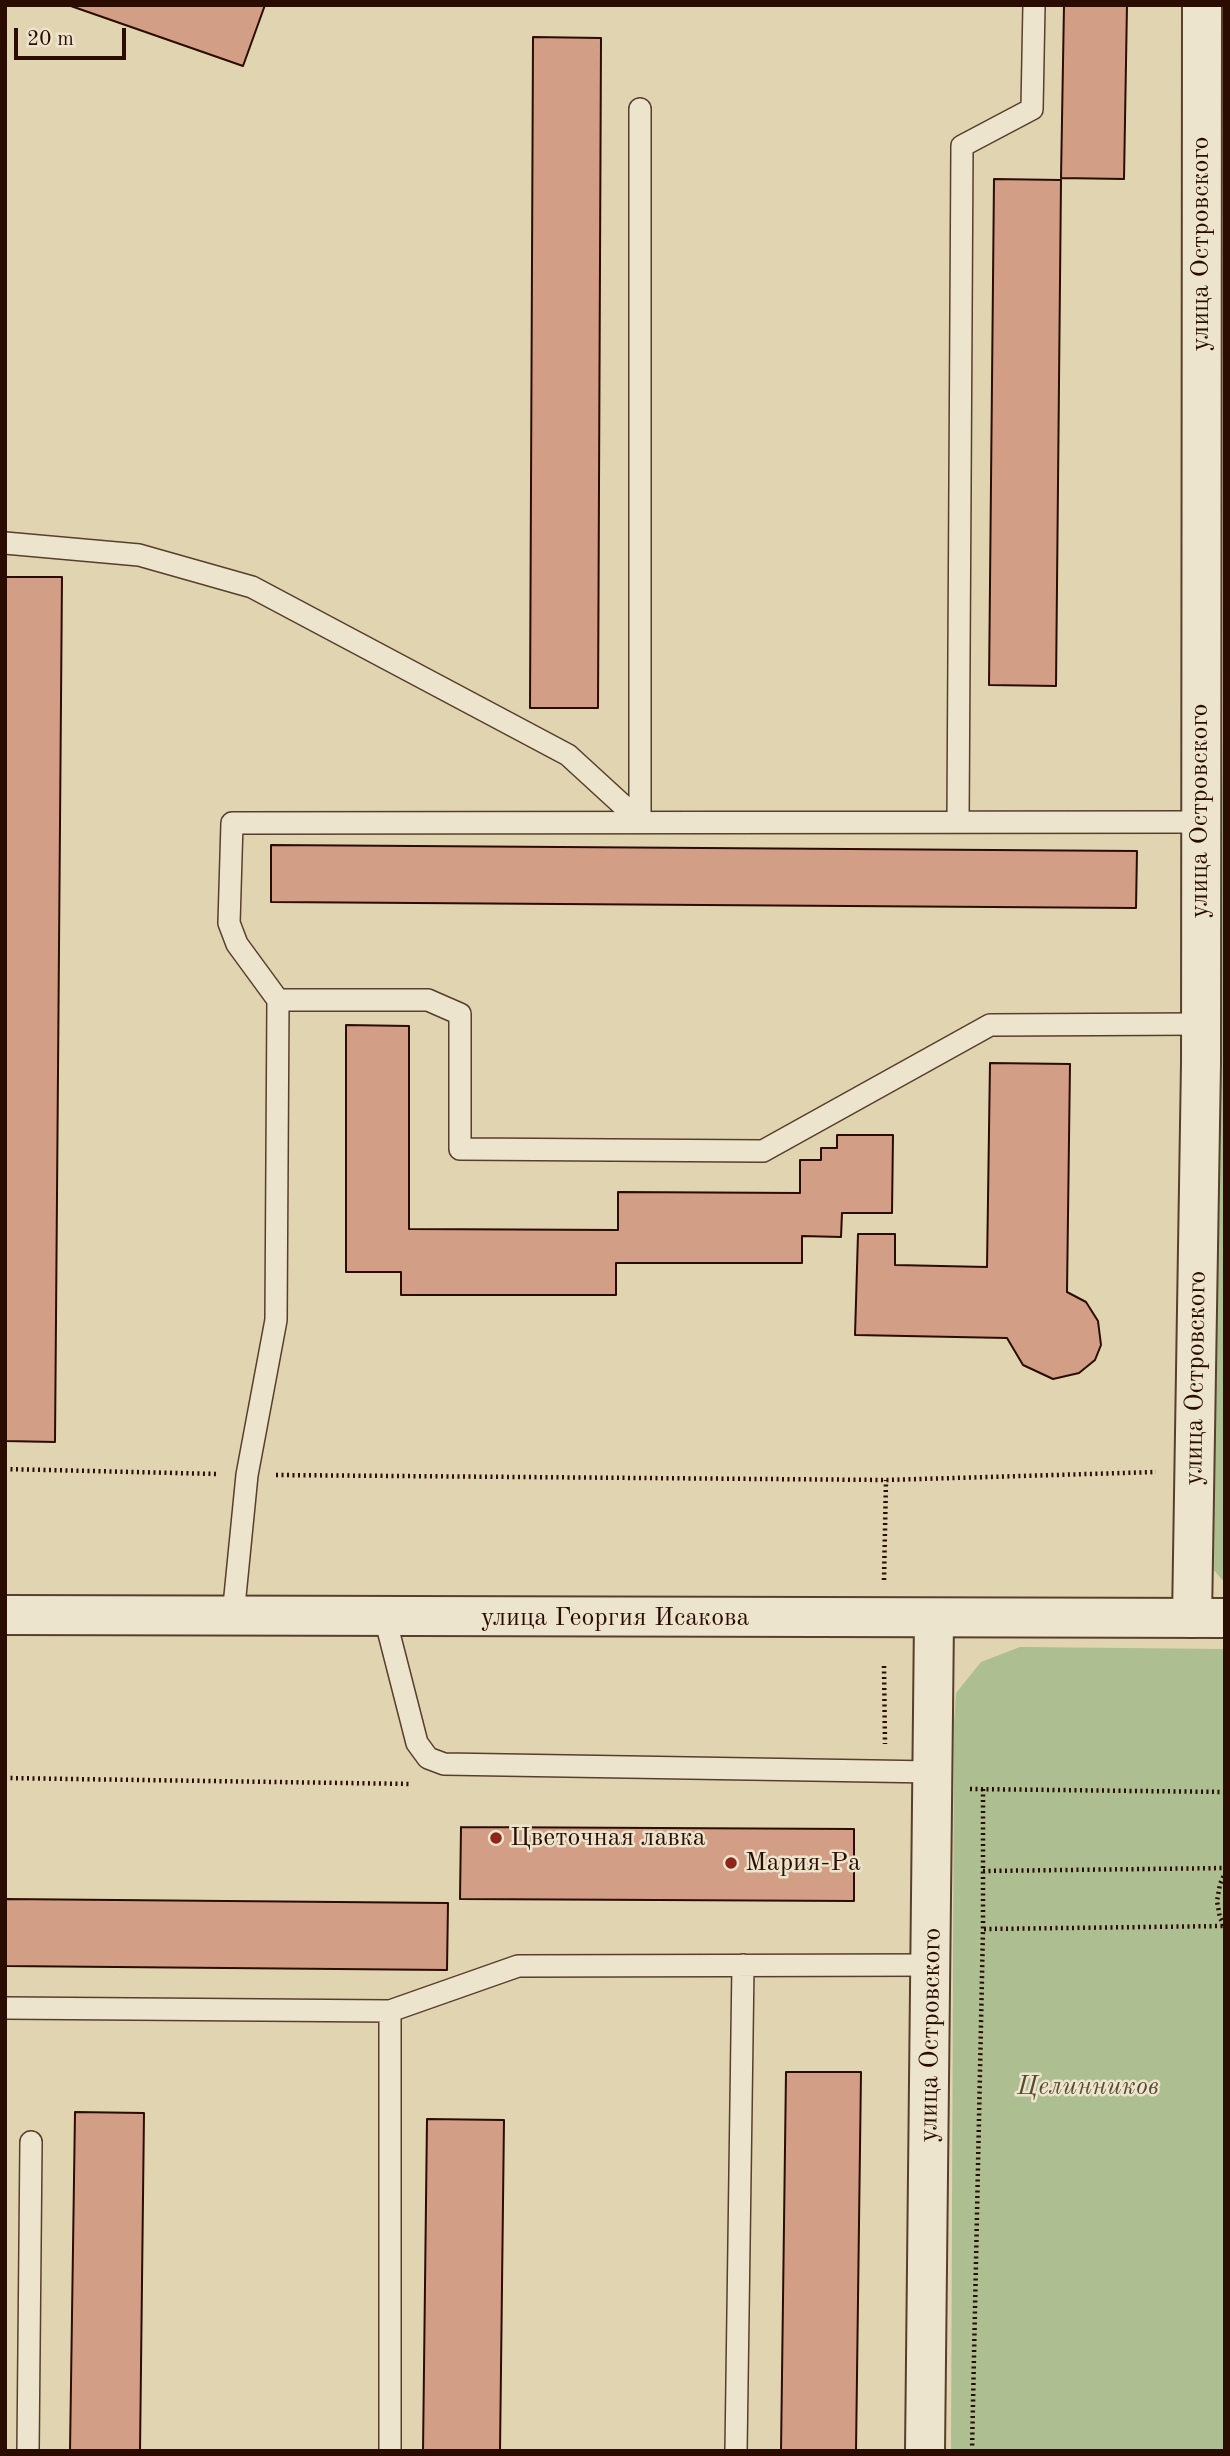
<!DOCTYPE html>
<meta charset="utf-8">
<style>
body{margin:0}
#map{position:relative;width:1230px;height:2456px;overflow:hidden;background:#e1d5b1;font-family:"Old Standard TT",serif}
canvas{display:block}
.frame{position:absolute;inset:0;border:7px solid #2b0c00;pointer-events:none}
.scale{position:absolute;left:14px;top:28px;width:112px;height:32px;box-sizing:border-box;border:4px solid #2b0c00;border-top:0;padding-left:9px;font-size:21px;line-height:24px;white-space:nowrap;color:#2b0c00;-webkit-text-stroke:5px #ece4cc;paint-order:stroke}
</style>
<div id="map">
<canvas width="1230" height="2456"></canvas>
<div class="frame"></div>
<div class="scale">20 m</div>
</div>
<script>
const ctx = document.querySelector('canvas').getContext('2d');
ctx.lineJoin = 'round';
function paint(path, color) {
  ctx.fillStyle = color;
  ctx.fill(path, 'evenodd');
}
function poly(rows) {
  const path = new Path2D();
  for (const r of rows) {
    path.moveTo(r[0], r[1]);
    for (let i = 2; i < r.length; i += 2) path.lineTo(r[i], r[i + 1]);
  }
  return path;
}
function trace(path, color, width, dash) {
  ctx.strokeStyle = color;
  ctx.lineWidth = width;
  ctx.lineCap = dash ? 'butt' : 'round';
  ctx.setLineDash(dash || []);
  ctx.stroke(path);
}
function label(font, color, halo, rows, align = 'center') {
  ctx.font = font + ' "Old Standard TT",serif';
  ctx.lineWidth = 5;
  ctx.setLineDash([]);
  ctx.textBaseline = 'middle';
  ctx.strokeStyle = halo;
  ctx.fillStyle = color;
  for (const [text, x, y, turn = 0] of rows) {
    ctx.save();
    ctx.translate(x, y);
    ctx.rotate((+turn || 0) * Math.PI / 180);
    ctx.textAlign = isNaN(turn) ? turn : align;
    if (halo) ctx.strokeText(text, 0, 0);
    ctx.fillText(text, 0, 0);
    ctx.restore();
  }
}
const green = poly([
 [1225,620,1225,1583,1212,1568,1209,1535],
 [1020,1647,1225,1649,1225,2451,951,2451,954,1724,956,1693,981,1662]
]);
const building = poly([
 [68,5,265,5,243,66,68,5],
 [1064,5,1127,5,1124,179,1061,178,1064,5],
 [533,37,601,38,598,708,530,708,533,37],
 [994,179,1061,180,1056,686,989,685,994,179],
 [5,577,62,577,55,1442,5,1441,5,577],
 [271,845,1137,851,1136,908,271,902,271,845],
 [346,1025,409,1026,409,1229,618,1230,618,1192,800,1193,800,1160,821,1160,821,1148,837,1148,837,1135,893,1135,892,1213,842,1213,841,1237,802,1236,802,1263,616,1263,616,1295,401,1295,401,1272,346,1272,346,1025],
 [990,1063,1070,1064,1067,1292,1086,1302,1098,1321,1101,1345,1095,1360,1079,1373,1053,1379,1023,1365,1007,1338,855,1335,858,1234,895,1234,895,1265,987,1267,990,1063],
 [461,1827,854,1829,854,1901,460,1899,461,1827],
 [5,1899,448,1903,447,1970,5,1966,5,1899],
 [786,2072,861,2072,856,2451,781,2451,786,2072],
 [75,2112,144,2113,140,2451,70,2451,75,2112],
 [427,2119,504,2120,500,2451,423,2451,427,2119]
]);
const path = poly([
 [5,1469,218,1474],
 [276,1475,886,1480,1156,1472],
 [884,1580,886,1480],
 [884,1666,885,1744],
 [5,1778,412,1784],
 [970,1789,1225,1792],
 [983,1871,1225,1868],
 [984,1929,1225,1926,1220,1918,1217,1901,1220,1884,1225,1873],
 [972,2451,983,1929,983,1789]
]);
const service = poly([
 [640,109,640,821],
 [5,543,139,555,252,587,568,755,640,821],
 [958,821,962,146,1032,109,1034,5],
 [278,1000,428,1000,460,1014,460,1149,763,1151,990,1025,1201,1024],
 [233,1616,247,1475,276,1320,278,1000,237,944,229,923,232,823,1200,822],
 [385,1618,417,1743,428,1758,444,1764,933,1772],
 [5,2008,390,2011,518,1966,932,1965],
 [28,2451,31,2142],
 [390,2451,390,2011],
 [736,2451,743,1965]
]);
const minor = poly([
 [1192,1618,1201,1063,1202,5],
 [925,2451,934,1619]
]);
const tertiary = poly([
 [5,1615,1225,1618]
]);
const markers = [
 [496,1838,7,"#8f2418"],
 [731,1863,7,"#8f2418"]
];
const streetNames = [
 ["улица Островского",1201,244,-90],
 ["улица Островского",1200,811,-90],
 ["улица Островского",1196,1378,-89],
 ["улица Георгия Исакова",615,1618],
 ["улица Островского",931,2035,-89]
];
const poiNames = [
 ["Цветочная лавка",510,1838],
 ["Мария-Ра",745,1863]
];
const parkNames = [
 ["Целинников",1088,2087]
];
paint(green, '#adbe90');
paint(building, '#d29e86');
trace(building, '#2b0c00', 2);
trace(service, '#583e2c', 24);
trace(minor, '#583e2c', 42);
trace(tertiary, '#583e2c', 42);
trace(path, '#2b0c00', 4.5, [2, 3.5]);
trace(service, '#ece4cc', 21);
trace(minor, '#ece4cc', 38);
trace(tertiary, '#ece4cc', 38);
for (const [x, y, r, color] of markers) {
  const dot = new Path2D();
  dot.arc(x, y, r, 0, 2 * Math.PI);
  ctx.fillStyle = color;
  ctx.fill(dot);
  trace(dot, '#ece4cc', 2.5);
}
label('26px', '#2b0c00', '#ece4cc', streetNames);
label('26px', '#2b0c00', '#ece4cc', poiNames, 'left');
label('italic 26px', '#584a32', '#ece4cc', parkNames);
</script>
